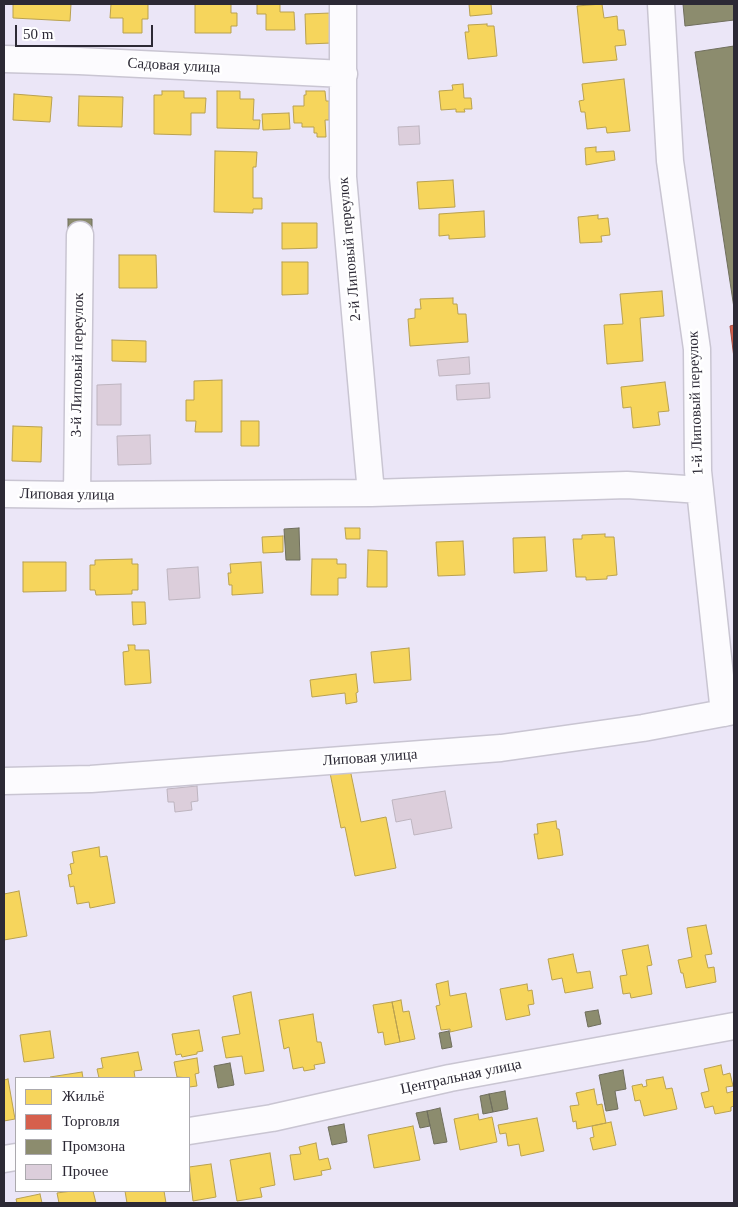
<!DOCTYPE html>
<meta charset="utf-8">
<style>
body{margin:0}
#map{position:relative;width:738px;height:1207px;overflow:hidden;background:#ebe6f7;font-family:Georgia,serif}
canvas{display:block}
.frame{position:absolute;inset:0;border:5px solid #2c2935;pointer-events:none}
.legend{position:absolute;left:15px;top:1077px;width:175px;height:115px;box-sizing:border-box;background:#fff;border:1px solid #aba9ae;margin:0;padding:6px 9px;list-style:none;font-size:15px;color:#2c2935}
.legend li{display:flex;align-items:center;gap:10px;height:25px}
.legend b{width:25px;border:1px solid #aba9ae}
.scale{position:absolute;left:15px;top:25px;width:138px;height:22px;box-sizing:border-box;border:2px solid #2c2935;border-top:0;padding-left:6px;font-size:15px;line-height:18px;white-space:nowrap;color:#2c2935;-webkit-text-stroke:4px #fff;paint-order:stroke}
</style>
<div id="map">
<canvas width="738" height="1207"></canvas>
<div class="frame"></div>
<ul class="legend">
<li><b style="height:14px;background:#f6d55c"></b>Жильё</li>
<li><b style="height:14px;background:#d6604d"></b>Торговля</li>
<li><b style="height:14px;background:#8c8c6e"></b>Промзона</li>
<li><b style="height:14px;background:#dccedb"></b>Прочее</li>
</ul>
<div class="scale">50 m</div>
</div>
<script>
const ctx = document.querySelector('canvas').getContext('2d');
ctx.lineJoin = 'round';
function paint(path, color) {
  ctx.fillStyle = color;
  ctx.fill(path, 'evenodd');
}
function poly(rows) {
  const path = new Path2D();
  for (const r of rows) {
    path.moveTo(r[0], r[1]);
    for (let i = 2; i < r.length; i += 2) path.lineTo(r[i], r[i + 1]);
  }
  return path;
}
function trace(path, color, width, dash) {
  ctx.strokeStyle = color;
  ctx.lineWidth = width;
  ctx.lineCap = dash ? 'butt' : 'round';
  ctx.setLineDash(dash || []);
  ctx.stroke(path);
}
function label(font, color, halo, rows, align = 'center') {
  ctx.font = font + ' Georgia,serif';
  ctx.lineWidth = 5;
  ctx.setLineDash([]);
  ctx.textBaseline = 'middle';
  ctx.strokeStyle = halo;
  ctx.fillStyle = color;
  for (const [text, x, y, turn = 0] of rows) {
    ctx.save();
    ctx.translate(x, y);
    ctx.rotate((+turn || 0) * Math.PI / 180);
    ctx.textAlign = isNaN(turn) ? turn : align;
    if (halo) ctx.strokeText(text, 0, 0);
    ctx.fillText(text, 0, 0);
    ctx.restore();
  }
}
const homes = poly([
 [13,4,71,4,70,21,13,18,13,4],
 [111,4,148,4,148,19,142,19,142,33,123,33,123,18,110,18,111,4],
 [195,4,231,4,231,13,237,13,237,26,231,26,231,33,195,33,195,4],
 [257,4,280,4,280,12,294,12,295,30,266,30,266,14,257,14,257,4],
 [469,4,491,4,492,14,470,16,469,4],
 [602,4,604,18,617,16,618,30,624,30,626,45,615,46,617,60,583,63,577,6,602,4],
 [331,13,332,43,306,44,305,14,331,13],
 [487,24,487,26,494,26,497,56,468,59,465,32,469,32,468,25,487,24],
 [624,79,630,131,607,133,606,127,587,129,585,112,581,112,579,101,584,100,582,84,624,79],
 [463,84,464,98,471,98,472,109,464,109,465,112,456,112,456,109,441,110,439,91,453,90,452,85,463,84],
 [162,91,184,91,184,98,206,98,205,113,191,113,191,135,154,134,154,95,162,95,162,91],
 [217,91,240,91,240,99,254,99,253,120,260,120,259,129,217,128,217,91],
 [306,91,325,91,326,101,329,101,329,120,325,120,326,137,317,137,317,133,314,133,314,127,302,127,302,123,294,123,293,106,304,106,304,95,306,95,306,91],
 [14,94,52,97,50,122,13,120,14,94],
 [79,96,123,97,122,127,78,126,79,96],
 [289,113,290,129,263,130,262,114,289,113],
 [596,147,596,152,614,151,615,160,586,165,585,148,596,147],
 [215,151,257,152,256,167,253,167,253,198,262,198,262,209,253,209,253,213,214,212,215,151],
 [453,180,455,207,419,209,417,182,453,180],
 [484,211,485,237,449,239,449,235,439,236,439,214,484,211],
 [598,215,598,219,608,218,610,235,601,236,602,242,580,243,578,217,598,215],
 [282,223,317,223,317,248,282,249,282,223],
 [119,255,156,255,157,288,119,288,119,255],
 [282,262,308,262,308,294,282,295,282,262],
 [662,291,664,316,640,318,643,361,607,364,604,325,623,324,620,294,662,291],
 [453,298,453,304,457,304,458,314,466,314,468,342,410,346,408,319,415,318,415,309,421,309,420,299,453,298],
 [112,340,146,341,146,362,112,361,112,340],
 [222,380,222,432,195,432,196,421,186,421,186,400,194,400,194,381,222,380],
 [665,382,669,411,658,412,660,425,633,428,631,407,623,408,621,387,665,382],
 [241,421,259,421,259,446,241,446,241,421],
 [13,426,42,427,41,462,12,461,13,426],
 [345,528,360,528,360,539,346,539,345,528],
 [605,534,605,537,614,537,617,575,607,576,607,579,586,580,586,577,576,577,573,539,582,539,582,535,605,534],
 [283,536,283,552,263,553,262,537,283,536],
 [545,537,547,571,514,573,513,538,545,537],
 [463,541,465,575,438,576,436,542,463,541],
 [368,550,387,551,387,587,367,587,368,550],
 [132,559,132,564,138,564,138,590,132,590,132,594,96,595,95,590,90,590,90,565,95,565,95,560,132,559],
 [312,559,337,559,337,564,346,564,346,578,338,578,338,595,311,595,312,559],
 [23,562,66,562,66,591,23,592,23,562],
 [261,562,263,593,232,595,232,585,229,585,228,573,231,573,230,564,261,562],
 [132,602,145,602,146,624,133,625,132,602],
 [128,645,135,645,135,650,149,650,151,683,125,685,123,652,129,651,128,645],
 [409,648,411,680,374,683,371,652,409,648],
 [356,674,358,692,356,693,357,702,346,704,345,693,312,697,310,680,356,674],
 [350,769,361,822,386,817,396,868,355,876,345,827,341,828,330,773,350,769],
 [556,821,557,829,559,829,563,855,538,859,534,834,538,834,537,824,556,821],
 [99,847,100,857,107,856,115,903,90,908,89,902,77,904,74,886,70,887,68,875,72,874,70,864,74,863,72,852,99,847],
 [19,891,27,936,4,940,4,894,19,891],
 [706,925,712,954,705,955,708,968,714,967,716,982,686,988,683,973,681,973,678,960,692,957,687,928,706,925],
 [648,945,652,965,647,966,652,994,631,998,630,993,623,994,620,976,627,975,622,950,648,945],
 [573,954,577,973,590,971,593,988,565,993,562,978,552,980,548,959,573,954],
 [448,981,450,996,466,993,472,1027,450,1032,450,1029,441,1030,436,1006,440,1005,436,984,448,981],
 [527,984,528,991,532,990,534,1004,528,1005,530,1015,506,1020,500,989,527,984],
 [251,992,264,1071,245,1074,242,1056,226,1058,222,1037,240,1034,233,996,251,992],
 [401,1000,403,1012,409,1011,415,1039,400,1042,392,1002,401,1000],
 [392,1002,400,1042,385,1045,383,1032,378,1033,373,1005,392,1002],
 [313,1014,317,1042,321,1042,325,1063,314,1065,315,1069,304,1071,303,1067,293,1069,289,1047,284,1049,279,1020,313,1014],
 [199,1030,203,1051,197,1052,197,1054,182,1057,181,1054,176,1055,172,1034,199,1030],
 [50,1031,54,1058,24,1062,20,1035,50,1031],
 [138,1052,142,1070,134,1071,135,1078,99,1078,97,1069,103,1068,101,1058,138,1052],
 [197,1058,199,1073,195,1074,197,1086,189,1087,189,1078,177,1077,174,1062,197,1058],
 [721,1065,723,1075,730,1073,733,1086,726,1087,727,1093,734,1091,734,1106,731,1107,731,1111,715,1114,713,1106,705,1108,701,1093,709,1091,704,1069,721,1065],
 [82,1072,83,1078,50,1078,50,1077,82,1072],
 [663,1077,666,1089,672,1088,677,1109,644,1116,640,1100,635,1101,632,1086,642,1084,643,1087,647,1086,646,1080,663,1077],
 [8,1079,15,1119,4,1121,4,1080,8,1079],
 [594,1089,597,1105,602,1104,606,1123,577,1129,576,1121,573,1122,570,1106,579,1105,576,1093,594,1089],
 [478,1114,479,1120,492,1117,497,1142,460,1150,454,1119,478,1114],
 [537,1118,544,1151,521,1156,519,1144,508,1146,506,1133,500,1134,498,1125,537,1118],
 [611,1122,616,1145,593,1150,590,1138,594,1137,592,1126,611,1122],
 [413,1126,420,1160,374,1168,368,1135,413,1126],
 [316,1143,319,1160,328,1158,331,1169,321,1171,322,1175,294,1180,290,1155,301,1154,299,1147,316,1143],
 [270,1153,275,1185,260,1188,262,1197,237,1201,230,1160,270,1153],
 [211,1164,216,1197,193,1201,189,1167,211,1164],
 [72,1191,93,1191,96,1203,59,1203,57,1193,72,1191],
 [125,1191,164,1191,166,1203,127,1203,125,1191],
 [40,1194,42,1203,17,1203,16,1199,40,1194]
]);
const shops = poly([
 [734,325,734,358,730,326,734,325]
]);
const industry = poly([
 [683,4,734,4,734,20,685,26,683,4],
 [734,46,734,308,695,52,734,46],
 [68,219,92,219,92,236,68,235,68,219],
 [299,528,300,560,286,560,284,529,299,528],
 [598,1010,601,1024,588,1027,585,1012,598,1010],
 [449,1031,452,1047,442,1049,439,1033,449,1031],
 [230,1063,234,1085,218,1088,214,1066,230,1063],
 [623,1070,626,1089,615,1091,618,1109,606,1111,599,1075,623,1070],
 [505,1091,508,1109,493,1112,489,1094,505,1091],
 [489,1094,493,1112,483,1114,480,1096,489,1094],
 [440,1108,447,1142,434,1144,427,1111,440,1108],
 [427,1111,430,1126,420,1128,416,1113,427,1111],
 [344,1124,347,1142,332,1145,328,1127,344,1124]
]);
const building = poly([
 [419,126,420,144,399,145,398,127,419,126],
 [469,357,470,374,439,376,437,360,469,357],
 [489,383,490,398,457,400,456,385,489,383],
 [121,384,121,425,97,425,97,385,121,384],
 [150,435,151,464,118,465,117,436,150,435],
 [198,567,200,598,169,600,167,569,198,567],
 [197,786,198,801,191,802,192,810,175,812,174,802,168,802,167,789,197,786],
 [445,791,452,828,414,835,411,819,396,822,392,800,445,791]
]);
const minor = poly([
 [343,4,343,177,371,493],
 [661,4,670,161,697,349,698,471,724,713],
 [4,59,79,61,344,74],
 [4,494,77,495,371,493,627,485,700,490],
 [77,495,80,235],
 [4,781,91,779,501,748,643,728,734,711],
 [189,1131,272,1118,450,1078,734,1026],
 [4,1159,16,1157]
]);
const streetNames = [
 ["Садовая улица",174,66,3],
 ["2-й Липовый переулок",350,249,-95],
 ["3-й Липовый переулок",78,365,-89],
 ["1-й Липовый переулок",696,403,-92],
 ["Липовая улица",67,495,1],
 ["Липовая улица",370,758,-4],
 ["Центральная улица",461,1077,-12]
];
paint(homes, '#f6d55c');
trace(homes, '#b9a150', 1);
paint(shops, '#d6604d');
trace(shops, '#a35046', 1);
paint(industry, '#8c8c6e');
trace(industry, '#6f6e5d', 1);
paint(building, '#dccedb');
trace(building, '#bdb4bf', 1);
trace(minor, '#c9c5d2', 29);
trace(minor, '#fcfbfe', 26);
label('15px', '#2c2935', '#fff', streetNames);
</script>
